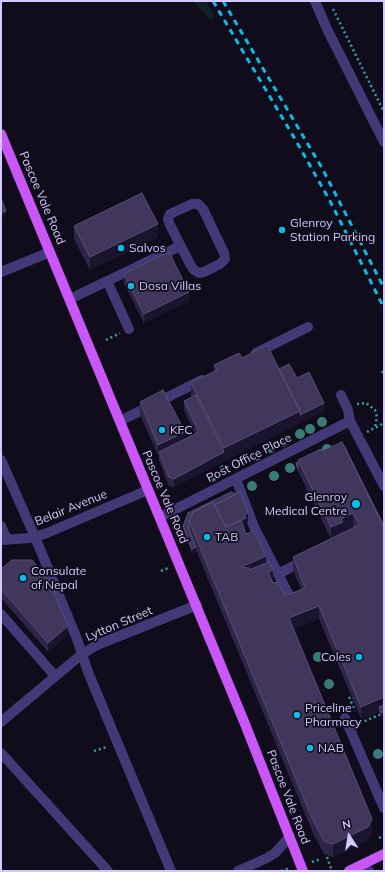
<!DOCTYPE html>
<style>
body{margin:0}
#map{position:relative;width:385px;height:872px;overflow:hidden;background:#100c1b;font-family:Mulish,sans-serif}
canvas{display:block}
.frame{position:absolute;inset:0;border:2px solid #d3c9fc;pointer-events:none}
.north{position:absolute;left:329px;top:816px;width:40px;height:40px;-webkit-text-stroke:3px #100c1b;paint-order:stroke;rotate:348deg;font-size:11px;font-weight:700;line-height:16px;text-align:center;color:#d3c9fc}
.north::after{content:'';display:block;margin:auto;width:14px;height:18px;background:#d3c9fc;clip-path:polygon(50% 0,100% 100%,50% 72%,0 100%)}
</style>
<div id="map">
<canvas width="385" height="872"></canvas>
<div class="frame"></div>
<div class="north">N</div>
</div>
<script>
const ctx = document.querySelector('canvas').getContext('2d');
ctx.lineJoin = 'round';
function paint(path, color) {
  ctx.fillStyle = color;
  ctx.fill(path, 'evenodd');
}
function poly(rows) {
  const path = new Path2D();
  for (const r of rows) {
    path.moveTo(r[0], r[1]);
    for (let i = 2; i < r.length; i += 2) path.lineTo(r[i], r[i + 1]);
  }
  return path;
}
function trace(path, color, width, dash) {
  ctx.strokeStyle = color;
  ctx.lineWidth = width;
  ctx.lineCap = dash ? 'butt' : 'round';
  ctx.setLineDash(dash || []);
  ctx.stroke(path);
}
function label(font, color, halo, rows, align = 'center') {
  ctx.font = font + ' Mulish,sans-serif';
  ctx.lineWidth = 3.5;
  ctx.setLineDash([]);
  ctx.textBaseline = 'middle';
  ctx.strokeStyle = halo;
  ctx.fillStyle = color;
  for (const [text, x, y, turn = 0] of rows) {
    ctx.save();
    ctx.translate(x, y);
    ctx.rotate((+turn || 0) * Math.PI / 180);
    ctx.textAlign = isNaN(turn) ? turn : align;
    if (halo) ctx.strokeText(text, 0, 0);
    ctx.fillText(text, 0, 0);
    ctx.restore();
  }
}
const green = poly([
 [193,1,206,1,215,17,210,19]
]);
const path = poly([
 [333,9,384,112],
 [106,340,120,333],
 [382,371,384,375],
 [357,404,366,403,375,410,377,417,375,427],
 [367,432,384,423],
 [161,571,168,568],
 [349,697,355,711],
 [360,723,384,713],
 [94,751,107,747],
 [379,838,384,835],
 [327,857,332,871],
 [312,862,321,859],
 [281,871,290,868]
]);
const minor = poly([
 [315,1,327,29,384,142],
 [192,204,198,204,203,209,224,253,225,259,220,264,204,272,199,273,194,270,190,264,170,225,168,219,170,214,192,204],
 [1,272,50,252],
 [107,281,129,329],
 [70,299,180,246],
 [256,353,308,327],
 [341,395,348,410,350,421,384,486],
 [120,421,202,380],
 [1,460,35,537,77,639,88,672,171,871],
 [236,479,254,527,294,605],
 [160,517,350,421],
 [1,526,7,540],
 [1,540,31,538,47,533,148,490],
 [278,574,305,560],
 [1,614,55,676],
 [345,718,384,808],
 [1,722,82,654,97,645,197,605],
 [1,753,108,871],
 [361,865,369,871],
 [238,871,267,858,275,853,286,841,289,836]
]);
const major = poly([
 [1,134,245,724,303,871],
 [349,871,384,854]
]);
const rail = poly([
 [213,1,295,139,330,201,384,308],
 [223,1,322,168,384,288]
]);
const trees = [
 [322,422],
 [310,429],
 [300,434],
 [283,442],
 [271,448],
 [327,449],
 [256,456],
 [290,468],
 [224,470],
 [274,476],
 [212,477],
 [252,486],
 [318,657],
 [329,684],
 [378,754]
];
const wall = poly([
 [74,226,158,237,90,270,74,239],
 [124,274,189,301,144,323,124,283],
 [242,358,279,369,297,378,324,411,224,461,174,487,169,486,159,461,159,457,140,415,140,402,185,439,195,434,184,410,184,401,192,397,191,396,191,383,214,371,214,365],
 [322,451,384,526,384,716,381,717,379,712,361,719,319,619,294,629,372,831,368,840,333,857,324,854,312,831,196,550,196,552,192,554,183,531,183,526,188,513,248,522,246,523,246,527,244,528,246,534,266,563,273,582,285,596,301,589,293,570,293,557,331,539,296,467,296,463,298,462,298,460],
 [353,526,353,528,343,533,343,531],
 [1,569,68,635,48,652,1,598]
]);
const shadedWall = poly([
 [6,211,6,216,1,218,1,213],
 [158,224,158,237,90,270,90,257],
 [189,292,189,301,144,323,144,314],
 [324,403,324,411,224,461,174,487,174,479,224,452,224,448,300,411],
 [185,432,185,445,159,452,158,457,158,445],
 [248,513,248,522,246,523,246,527,241,529,239,521,244,515],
 [353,513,353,526,343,531,343,534,331,540,331,527,341,519],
 [196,547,196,552,192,554,192,549],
 [266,556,266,569,241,580,241,567],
 [273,570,273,582,268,572],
 [319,606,319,619,289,631,289,618],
 [68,626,68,635,48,652,48,643],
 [384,697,384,710,379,707,379,712,361,719,361,707],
 [384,711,384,716,381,717,381,713],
 [372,819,372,831,368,840,333,857,333,844]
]);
const building = poly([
 [142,193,158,224,90,257,74,226,142,193],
 [1,198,6,211,1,213,1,198],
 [169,252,189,292,144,314,124,274,169,252],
 [267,345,300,411,224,448,191,383,217,370,214,365,239,353,242,358,267,345],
 [289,364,297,378,309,372,324,403,300,415,300,411,279,369,289,364],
 [163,390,185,432,158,445,140,402,163,390],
 [196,395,224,452,174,479,169,477,159,452,199,432,184,401,196,395],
 [342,442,384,527,384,697,361,707,319,606,289,618,372,819,368,827,333,844,324,841,312,818,189,521,193,512,213,502,226,527,241,520,246,534,254,531,266,556,241,567,249,568,249,570,269,562,273,570,268,572,273,583,278,582,285,596,305,588,293,557,359,525,353,513,341,519,343,522,331,527,298,460,321,449,322,451,342,442],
 [344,446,384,526,384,527,344,446],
 [298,462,298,468,296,463,298,462],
 [231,492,236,494,214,505,213,502,193,512,189,521,189,529,196,547,192,549,183,526,188,513,231,492],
 [240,492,248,513,244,515,246,518,226,527,214,505,240,492],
 [12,560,32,560,48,579,68,626,48,643,1,589,1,569,12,560],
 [384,705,384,711,381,713,379,707,384,705]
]);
const markers = [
 [282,230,4,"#0dbae4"],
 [121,248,4,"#0dbae4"],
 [131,286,4,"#0dbae4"],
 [162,430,4,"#0dbae4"],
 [356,504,5,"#0dbae4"],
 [207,537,4,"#0dbae4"],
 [23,578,4,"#0dbae4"],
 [359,657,4,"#0dbae4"],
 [297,715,4,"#0dbae4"],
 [310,748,4,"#0dbae4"]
];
const streetNames = [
 ["Pascoe Vale Road",42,198,67],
 ["Post Office Place",249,458,-27],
 ["Pascoe Vale Road",165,497,67],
 ["Belair Avenue",71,508,-22],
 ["Lytton Street",119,624,-23],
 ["Pascoe Vale Road",288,797,69]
];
const poiNames = [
 ["Glenroy",290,223],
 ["Station Parking",290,237],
 ["Salvos",129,248],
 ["Dosa Villas",139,286],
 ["KFC",170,430],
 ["Glenroy",347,497,"right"],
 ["Medical Centre",347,511,"right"],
 ["TAB",215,537],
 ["Consulate",31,571],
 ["of Nepal",31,585],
 ["Coles",351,657,"right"],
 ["Priceline",305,708],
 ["Pharmacy",305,722],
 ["NAB",318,748]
];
paint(green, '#0f2324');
trace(path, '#33a2a6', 2.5, [2, 3]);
trace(minor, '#423977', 10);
trace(major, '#c956f6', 10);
trace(rail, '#0dbae4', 3, [6, 5]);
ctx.fillStyle = '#397b77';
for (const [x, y] of trees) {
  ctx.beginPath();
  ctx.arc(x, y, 5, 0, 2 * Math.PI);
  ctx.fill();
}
paint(wall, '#2f2549');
paint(shadedWall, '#1b142e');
paint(building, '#41375c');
trace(building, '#584e75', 1);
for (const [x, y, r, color] of markers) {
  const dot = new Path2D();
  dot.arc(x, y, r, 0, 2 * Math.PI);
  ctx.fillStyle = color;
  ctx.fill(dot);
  trace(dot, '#100c1b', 1.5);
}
label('12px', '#d3c9fc', '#100c1b', streetNames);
label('12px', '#d3c9fc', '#100c1b', poiNames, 'left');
</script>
